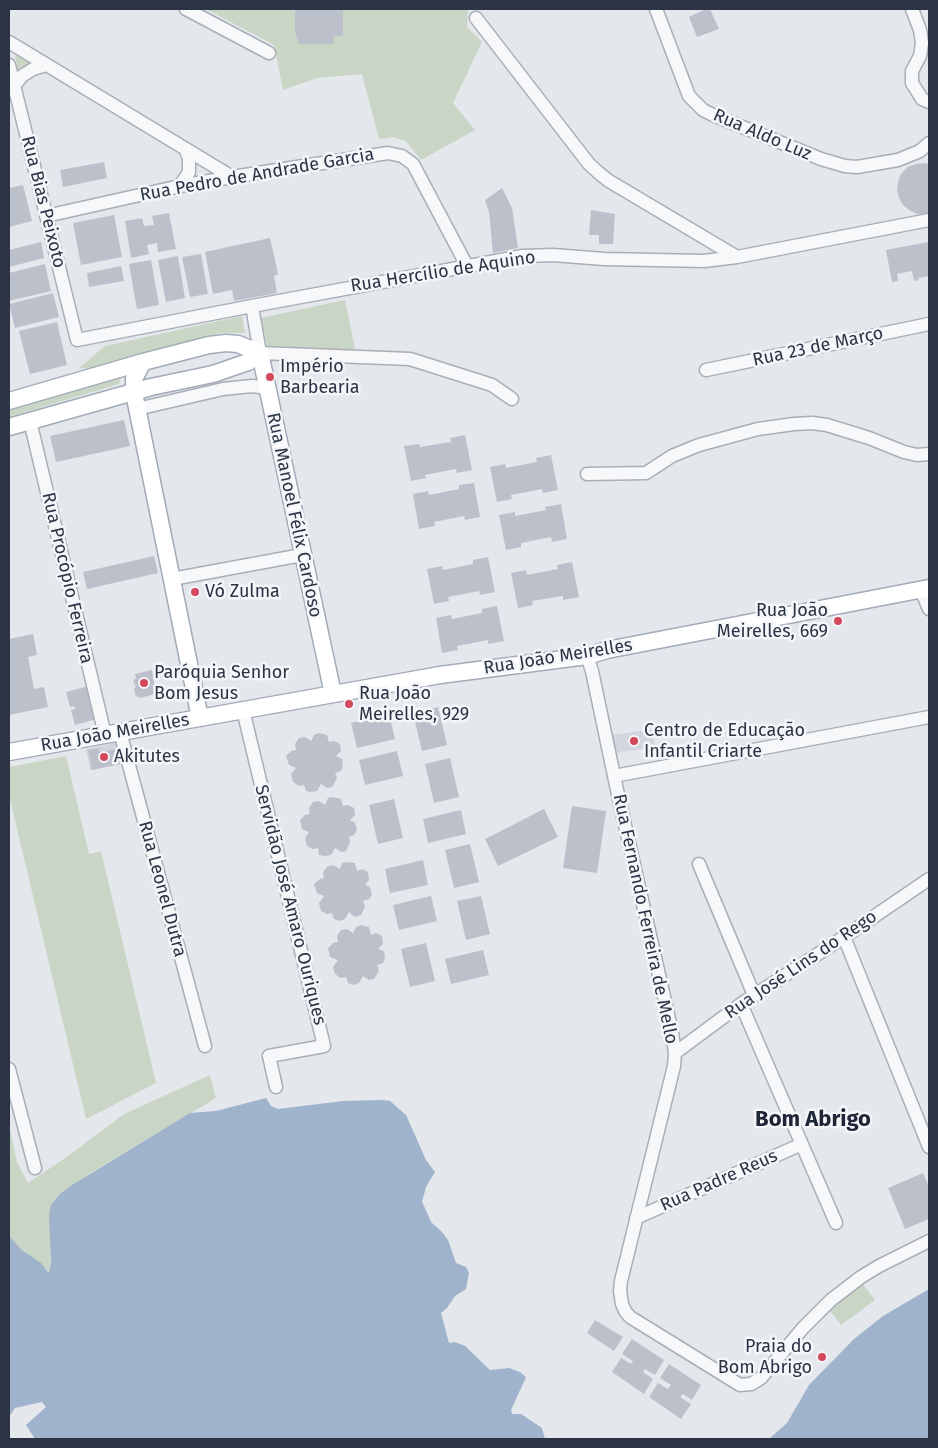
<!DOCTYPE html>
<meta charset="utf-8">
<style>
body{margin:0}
#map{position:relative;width:938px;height:1448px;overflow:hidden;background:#e4e7ec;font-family:"Fira Sans",sans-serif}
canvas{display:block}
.frame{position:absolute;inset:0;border:10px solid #2b3445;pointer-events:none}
</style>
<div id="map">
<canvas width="938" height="1448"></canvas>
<div class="frame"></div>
</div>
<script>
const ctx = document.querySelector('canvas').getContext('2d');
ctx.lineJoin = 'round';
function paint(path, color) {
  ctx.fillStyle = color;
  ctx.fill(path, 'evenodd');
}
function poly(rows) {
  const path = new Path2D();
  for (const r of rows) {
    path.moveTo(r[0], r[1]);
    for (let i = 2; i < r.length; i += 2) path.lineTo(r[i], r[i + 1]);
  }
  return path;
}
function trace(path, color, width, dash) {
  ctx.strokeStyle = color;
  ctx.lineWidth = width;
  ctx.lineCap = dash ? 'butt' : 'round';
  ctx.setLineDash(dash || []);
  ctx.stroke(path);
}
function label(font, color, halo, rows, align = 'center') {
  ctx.font = font + ' "Fira Sans",sans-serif';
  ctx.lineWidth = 5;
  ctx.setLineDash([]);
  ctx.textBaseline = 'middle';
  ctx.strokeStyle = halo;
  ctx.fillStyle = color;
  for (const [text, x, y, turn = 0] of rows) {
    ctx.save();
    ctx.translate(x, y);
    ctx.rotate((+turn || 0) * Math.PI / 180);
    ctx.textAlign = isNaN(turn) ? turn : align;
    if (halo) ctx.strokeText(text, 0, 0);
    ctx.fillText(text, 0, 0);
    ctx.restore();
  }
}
const built = poly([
 [653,729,655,747,615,753,612,735],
 [118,742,123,764,90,770,86,749]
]);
const green = poly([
 [206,9,468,9,467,27,482,42,453,103,475,130,421,160,406,141,393,137,379,139,362,74,317,78,283,90,274,45],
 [15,55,30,62,18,72],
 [345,300,356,354,267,346,261,318],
 [242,316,245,333,220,333,192,340,97,369,79,368,105,346],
 [123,372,119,384,9,417,9,406],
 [66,756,89,854,101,851,156,1083,86,1119,9,795,9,767],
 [210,1075,216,1098,89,1174,52,1204,50,1272,9,1239,9,1124,17,1162,28,1183,68,1156,124,1114],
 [862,1283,875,1300,841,1325,828,1308]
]);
const water = poly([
 [266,1098,271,1106,278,1109,343,1101,382,1100,390,1101,406,1115,426,1160,435,1172,426,1187,422,1202,425,1208,431,1222,442,1232,448,1240,456,1263,466,1267,469,1273,466,1289,455,1296,447,1308,441,1313,449,1343,455,1342,465,1346,490,1370,509,1368,520,1372,526,1377,511,1410,512,1414,521,1414,542,1428,545,1439,35,1439,26,1425,46,1407,42,1402,15,1408,9,1417,9,1236,22,1250,41,1263,49,1273,51,1262,49,1216,51,1205,60,1194,72,1185,190,1113,216,1111],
 [929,1289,929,1439,769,1439,787,1423,809,1385,854,1339,883,1316]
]);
const building = poly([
 [295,9,343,9,343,36,334,36,334,44,299,44,295,32],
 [706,9,710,9,719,29,697,37,689,17],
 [104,162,107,178,63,187,60,170],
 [924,163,929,164,929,213,925,214,917,214,909,210,903,205,899,198,897,190,898,182,901,174,908,167,916,164],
 [23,185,32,221,9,227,9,188],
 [502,188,512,208,518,248,493,253,489,212,485,200],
 [591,210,615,214,613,244,599,244,599,235,589,235],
 [169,213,176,249,158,252,157,243,147,245,149,254,131,258,125,221,142,218,144,226,154,225,152,216],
 [114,215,122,257,81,265,73,223],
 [270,238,278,274,274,276,277,293,234,301,232,290,213,294,205,252],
 [41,242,44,258,9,267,9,250],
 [928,242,929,276,918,278,919,280,914,281,912,271,897,274,898,281,892,282,886,250],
 [201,254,208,294,190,297,182,257],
 [178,256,185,298,166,302,158,260],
 [151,260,159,305,137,309,129,264],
 [45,264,51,291,9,301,9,273],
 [121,266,124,281,89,287,87,273],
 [53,293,59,317,15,328,9,304],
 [57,322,67,365,30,374,19,331],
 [124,420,130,446,56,462,50,436],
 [465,435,472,470,457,473,456,469,425,475,426,478,411,481,404,446,419,444,420,447,451,442,450,438],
 [551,455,558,490,543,493,542,489,511,495,512,499,497,502,490,467,505,464,506,468,537,462,536,458],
 [474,483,480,517,465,520,464,516,434,522,435,526,419,529,413,494,428,491,429,495,459,489,459,485],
 [561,504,567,539,552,542,551,537,521,543,521,547,506,550,499,515,515,512,515,516,546,510,545,507],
 [154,556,158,573,87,589,83,572],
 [488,557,495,592,480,595,479,591,448,597,449,601,434,604,427,569,442,566,443,570,473,564,473,560],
 [572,562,579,597,563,600,563,596,532,601,533,605,518,608,511,573,526,570,527,575,558,569,557,565],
 [497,606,504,641,488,644,488,640,457,646,458,650,442,653,436,618,451,615,452,619,482,613,482,609],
 [33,634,37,655,28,657,34,689,44,687,48,707,9,715,9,639],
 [152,670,156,694,139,698,139,696,136,697,134,688,136,687,133,680,136,679,135,674],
 [89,686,92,701,89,701,90,705,94,704,97,719,75,725,71,710,75,709,74,706,70,707,66,692],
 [438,707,447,745,422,751,413,713],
 [389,714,395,739,357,748,351,723],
 [319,733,327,735,329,742,334,741,340,744,341,751,336,756,342,759,343,766,341,771,335,773,337,778,332,787,327,788,321,784,317,791,311,792,306,791,304,785,299,786,293,782,291,774,296,768,289,765,286,756,291,751,296,750,295,744,299,738,305,737,311,741,314,735],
 [99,748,100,752,117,749,120,764,92,770,88,750],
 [397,751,403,776,365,785,359,760],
 [450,758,459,797,434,803,425,764],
 [333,797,341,799,343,806,348,805,354,808,355,815,350,820,355,823,357,830,354,835,349,837,350,842,346,851,341,852,335,848,331,855,325,856,319,855,318,848,313,849,307,846,305,838,309,832,302,829,300,820,305,815,310,814,309,808,313,802,319,801,325,805,328,798],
 [394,799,403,838,378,844,369,805],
 [572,806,606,811,597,873,563,868],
 [544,809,558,837,498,866,485,839],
 [461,810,466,834,428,843,423,819],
 [470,844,479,882,454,888,445,850],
 [423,860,428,885,390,893,385,869],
 [347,862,355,863,357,871,363,869,368,872,369,880,365,885,370,887,372,895,369,899,363,901,365,907,361,915,355,917,349,912,345,919,339,921,334,919,332,913,327,914,321,911,319,903,324,896,317,893,314,884,320,879,324,878,323,872,327,867,333,865,340,869,342,863],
 [431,896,437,921,399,930,393,905],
 [481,896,490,934,466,940,457,901],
 [361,925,369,927,371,935,376,933,382,936,383,944,378,949,384,951,385,958,383,963,377,965,379,971,374,979,369,980,363,976,359,983,353,985,348,983,346,977,341,978,335,974,333,967,338,960,330,957,328,948,333,943,338,942,337,936,341,930,347,929,353,933,356,927],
 [426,943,435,981,410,987,401,949],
 [483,950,489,975,451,984,445,959],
 [923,1173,929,1187,929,1219,905,1229,888,1188],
 [595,1320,623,1337,614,1351,587,1333],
 [632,1339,664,1360,655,1375,645,1369,643,1372,653,1379,644,1394,612,1372,621,1358,631,1364,633,1361,622,1354],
 [669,1364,701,1385,692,1400,683,1394,680,1397,691,1404,681,1419,649,1397,658,1383,668,1389,671,1385,660,1378]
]);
const minor = poly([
 [186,9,269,53],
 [656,9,689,96,703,110,713,115,821,159,845,166,857,167,898,160,920,151,929,143],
 [912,9,920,30,922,43,920,56,912,71,912,83,922,99,929,102],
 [476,18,589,164,600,174,609,181,737,257],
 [9,42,232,177],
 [9,65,77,340,252,306,523,256,553,255,604,259,704,261,737,257,929,220],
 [14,86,22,76,33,69,46,65],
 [180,186,189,172,189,159,186,150],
 [46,216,180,186,232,177,388,153,402,156,413,164,467,266],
 [252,306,260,353,410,359,492,385,512,399],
 [706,370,929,324],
 [137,409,223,389,252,386,267,388],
 [30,421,105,735],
 [587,474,646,473,672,456,699,445,758,429,794,424,812,423,827,425,869,438,904,452,917,455,929,454],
 [172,579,302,555],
 [921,590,929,609],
 [587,656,592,671,617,790,672,1032,675,1053,674,1066,621,1281,620,1291,622,1304,625,1311,630,1317,740,1385,751,1384,761,1378,803,1328,831,1300,861,1277,879,1266,929,1241],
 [243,710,324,1046,269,1056,276,1087],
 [120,732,205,1046],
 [614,776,929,717],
 [699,864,754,995],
 [844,937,929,1147],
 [741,1004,836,1223],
 [675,1053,741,1004,844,937,929,879],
 [9,1069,35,1168],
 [636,1218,802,1144]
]);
const major = poly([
 [260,353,333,694],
 [143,362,134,379,134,393,200,718],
 [9,401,143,362,209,345,226,343,238,344,260,353],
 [9,427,151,387,213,374,248,362,260,353],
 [9,752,440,675,587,656,607,650,929,588]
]);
const markers = [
 [270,377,5,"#d1495b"],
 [195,592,5,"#d1495b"],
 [838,621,5,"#d1495b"],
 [144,683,5,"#d1495b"],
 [349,704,5,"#d1495b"],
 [634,741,5,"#d1495b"],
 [104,757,5,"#d1495b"],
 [822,1357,5,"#d1495b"]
];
const streetNames = [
 ["Rua Aldo Luz",762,135,23],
 ["Rua Pedro de Andrade Garcia",257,175,-10],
 ["Rua Bias Peixoto",43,202,76],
 ["Rua Hercílio de Aquino",443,272,-9],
 ["Rua 23 de Março",818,347,-12],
 ["Rua Manoel Félix Cardoso",294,515,78],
 ["Rua Procópio Ferreira",67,578,77],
 ["Rua João Meirelles",558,657,-9],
 ["Rua João Meirelles",115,733,-10],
 ["Rua Leonel Dutra",162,889,75],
 ["Servidão José Amaro Ouriques",290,905,76],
 ["Rua Fernando Ferreira de Mello",645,919,78],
 ["Rua José Lins do Rego",801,965,-34],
 ["Rua Padre Reus",719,1181,-24]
];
const poiNames = [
 ["Império",280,367],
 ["Barbearia",280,388],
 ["Vó Zulma",205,592],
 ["Rua João",828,611,"right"],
 ["Meirelles, 669",828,632,"right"],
 ["Paróquia Senhor",154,673],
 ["Bom Jesus",154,694],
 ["Rua João",359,694],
 ["Meirelles, 929",359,715],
 ["Centro de Educação",644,731],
 ["Infantil Criarte",644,752],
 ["Akitutes",114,757],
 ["Praia do",812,1347,"right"],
 ["Bom Abrigo",812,1368,"right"]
];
const districtNames = [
 ["Bom Abrigo",813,1120]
];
paint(built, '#d2d6de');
paint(green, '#c9d6c5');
paint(water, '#9fb4cc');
paint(building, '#bbc0ca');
trace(minor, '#a9aeb7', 15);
trace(major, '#a3abb8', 19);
trace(minor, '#f7f8fa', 12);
trace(major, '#fff', 16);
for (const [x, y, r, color] of markers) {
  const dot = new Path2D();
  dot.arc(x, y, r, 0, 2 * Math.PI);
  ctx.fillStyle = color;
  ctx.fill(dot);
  trace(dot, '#f4f6f9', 2);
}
label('18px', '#2b3445', '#f4f6f9', streetNames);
label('18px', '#2b3445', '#f4f6f9', poiNames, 'left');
label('bold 22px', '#1d2536', '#f4f6f9', districtNames);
</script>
